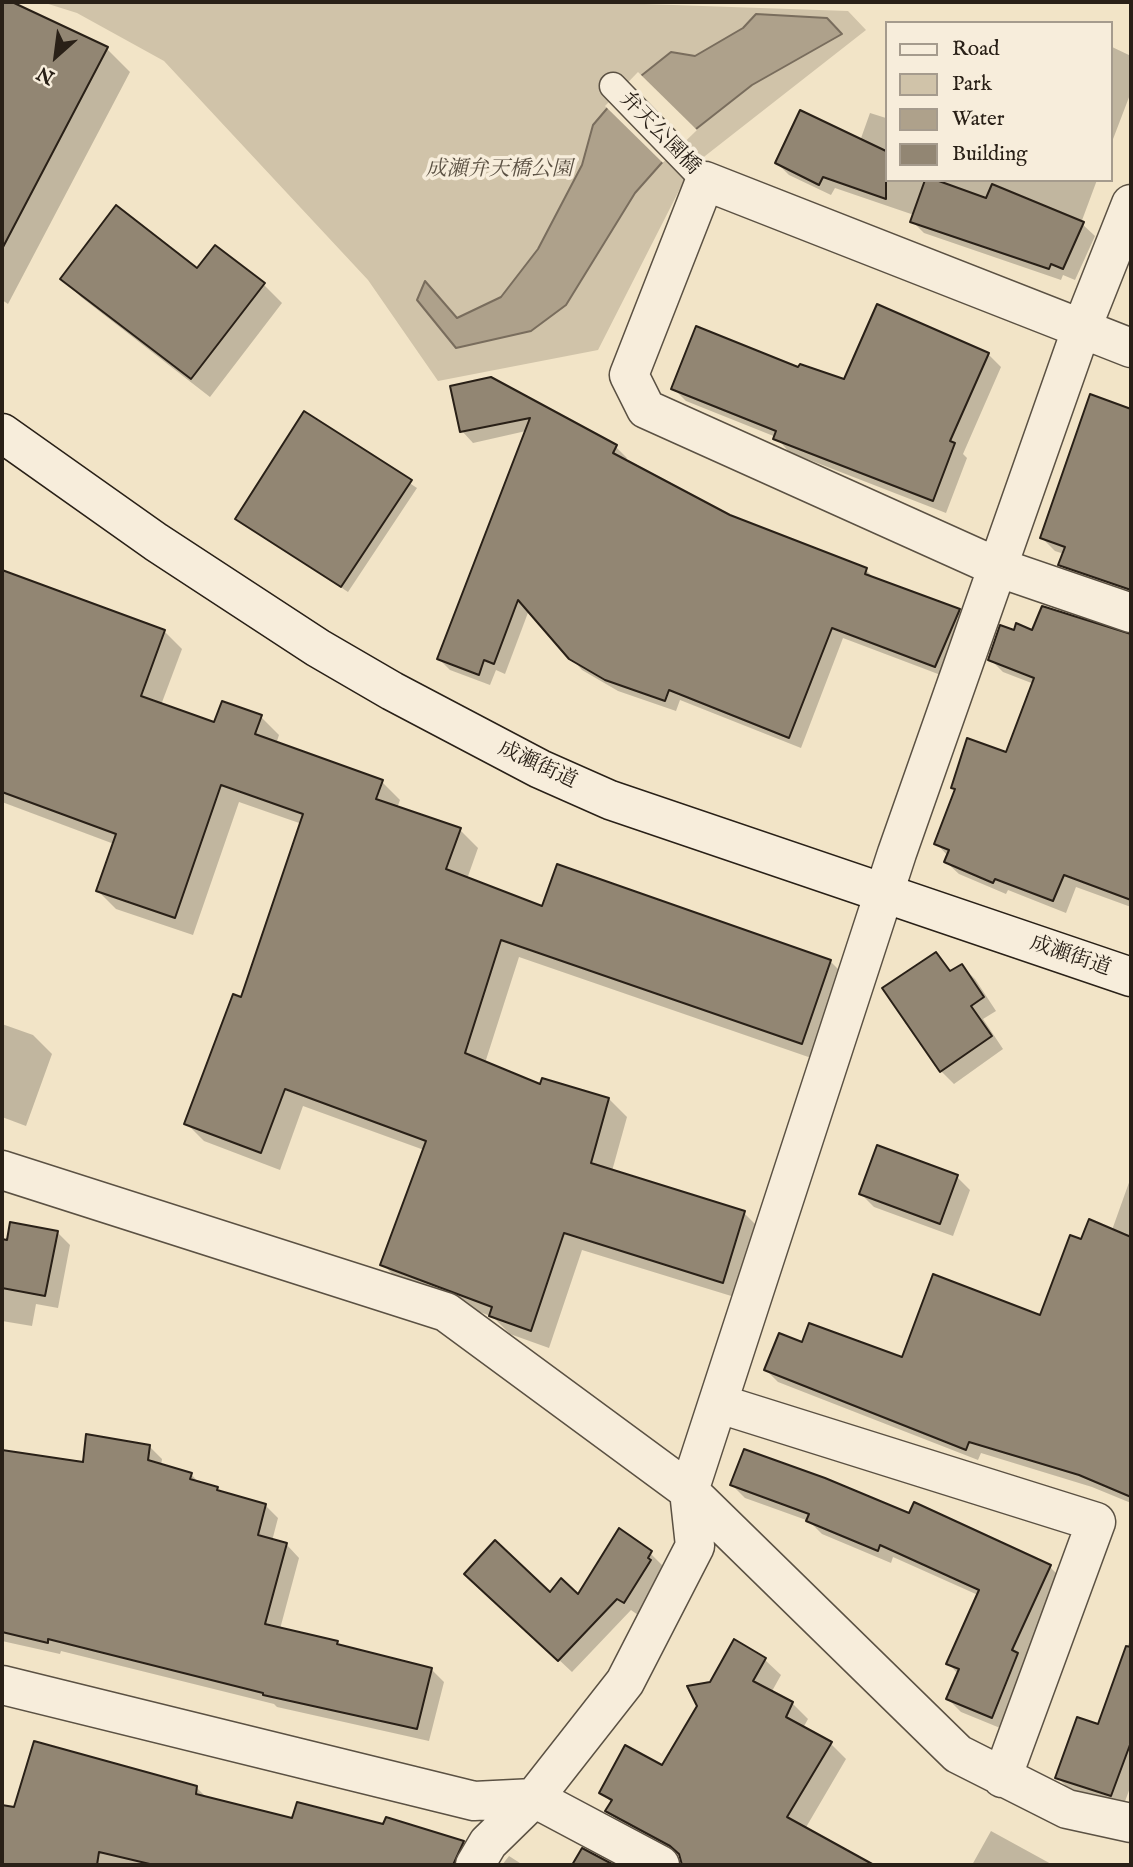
<!DOCTYPE html>
<meta charset="utf-8">
<style>
body{margin:0}
#map{position:relative;width:1133px;height:1867px;overflow:hidden;background:#f2e4c7;font-family:"IM FELL English",serif}
canvas{display:block}
.frame{position:absolute;inset:0;border:4px solid #292017;pointer-events:none}
.legend{position:absolute;left:885px;top:21px;width:228px;height:161px;box-sizing:border-box;background:#f7eddb;border:2px solid #a59b8d;margin:0;padding:9px 12px;list-style:none;font-size:21px;color:#292017}
.legend li{display:flex;align-items:center;gap:14px;height:35px}
.legend b{width:35px;border:2px solid #a59b8d}
.north{position:absolute;left:21px;top:21px;width:70px;height:70px;-webkit-text-stroke:5px #f7eddb;paint-order:stroke;rotate:208deg;font-size:19px;font-weight:700;line-height:28px;text-align:center;color:#292017}
.north::after{content:'';display:block;margin:auto;width:24px;height:32px;background:#292017;clip-path:polygon(50% 0,100% 100%,50% 72%,0 100%)}
</style>
<div id="map">
<canvas width="1133" height="1867"></canvas>
<div class="frame"></div>
<ul class="legend">
<li><b style="height:9px;background:#f7eddb"></b>Road</li>
<li><b style="height:19px;background:#d0c3a9"></b>Park</li>
<li><b style="height:19px;background:#aea18b"></b>Water</li>
<li><b style="height:19px;background:#928673"></b>Building</li>
</ul>
<div class="north">N</div>
</div>
<script>
const ctx = document.querySelector('canvas').getContext('2d');
ctx.lineJoin = 'round';
function paint(path, color) {
  ctx.fillStyle = color;
  ctx.fill(path, 'evenodd');
}
function poly(rows) {
  const path = new Path2D();
  for (const r of rows) {
    path.moveTo(r[0], r[1]);
    for (let i = 2; i < r.length; i += 2) path.lineTo(r[i], r[i + 1]);
  }
  return path;
}
function trace(path, color, width, dash) {
  ctx.strokeStyle = color;
  ctx.lineWidth = width;
  ctx.lineCap = dash ? 'butt' : 'round';
  ctx.setLineDash(dash || []);
  ctx.stroke(path);
}
function label(font, color, halo, rows, align = 'center') {
  ctx.font = font + ' "IM FELL English","Noto Serif JP",serif';
  ctx.lineWidth = 7;
  ctx.setLineDash([]);
  ctx.textBaseline = 'middle';
  ctx.strokeStyle = halo;
  ctx.fillStyle = color;
  for (const [text, x, y, turn = 0] of rows) {
    ctx.save();
    ctx.translate(x, y);
    ctx.rotate((+turn || 0) * Math.PI / 180);
    ctx.textAlign = isNaN(turn) ? turn : align;
    if (halo) ctx.strokeText(text, 0, 0);
    ctx.fillText(text, 0, 0);
    ctx.restore();
  }
}
const green = poly([
 [42,2,586,2,848,11,866,30,691,167,598,350,438,381,368,280,164,61,77,13]
]);
const water = poly([
 [756,14,827,18,842,34,752,85,682,140,635,193,566,305,531,331,456,348,417,300,425,281,457,318,501,297,538,249,582,165,593,125,622,91,671,52,695,56,743,28,756,14]
]);
const pier = poly([
 [638,72,697,130,663,163,605,106]
]);
const shadow = poly([
 [2,6,25,10,107,49,130,72,8,304,2,300],
 [1110,46,1131,56,1131,92,1110,147],
 [870,113,886,118,886,180,1097,180,1081,223,1095,236,1075,280,1063,275,1061,280,924,233,912,221,914,215,835,188,831,195,789,175,777,163,860,141],
 [197,271,264,285,282,303,210,397,81,297,63,279],
 [988,354,1001,367,963,454,967,458,946,513,789,452,776,437,686,401,673,388,845,382],
 [452,387,616,447,627,458,625,461,729,516,866,570,876,580,959,611,970,622,946,677,843,638,801,748,680,700,676,711,618,691,582,670,529,610,505,674,496,670,490,685,450,670,439,659,526,431,473,443,462,431],
 [1091,396,1131,411,1131,597,1073,577,1060,564,1064,554,1055,551,1042,538],
 [305,414,417,488,348,592,237,519],
 [2,572,164,631,182,649,161,705,215,725,261,717,279,735,276,744,382,782,400,800,397,808,460,830,478,848,467,879,543,908,830,961,848,979,820,1061,519,957,485,1063,541,1087,609,1099,627,1117,612,1171,744,1213,762,1231,741,1299,582,1250,549,1348,510,1334,493,1317,401,1282,382,1264,424,1150,303,1106,280,1170,204,1141,186,1123,242,999,302,824,239,802,193,935,116,909,98,891,114,844,2,802],
 [1015,632,1033,632,1131,658,1131,907,1076,887,1066,913,1008,890,1006,894,959,874,946,862,948,856,936,843,957,791,953,788,1007,754,1034,684,1003,672,990,659],
 [936,954,952,972,962,966,975,979,996,1011,983,1019,1003,1049,954,1084,941,1071],
 [2,1024,33,1035,52,1054,26,1126,2,1117],
 [957,1177,970,1190,953,1236,874,1207,861,1194],
 [1131,1177,1131,1503,1092,1487,981,1453,978,1460,778,1382,766,1370,803,1344,903,1359,1041,1317,1082,1241,1112,1230],
 [57,1232,70,1245,58,1308,36,1304,32,1326,2,1321,2,1241],
 [150,1447,162,1459,161,1466,191,1474,200,1484,217,1488,222,1493,265,1505,278,1518,272,1541,287,1545,299,1558,280,1629,431,1669,444,1682,429,1741,277,1707,274,1704,61,1651,60,1654,2,1641,2,1452,84,1464],
 [732,1485,910,1515,1050,1567,1063,1580,1005,1730,961,1712,948,1699,958,1674,949,1664,978,1595,893,1557,891,1563,822,1534,809,1521,745,1498],
 [650,1553,663,1566,660,1571,663,1574,638,1615,631,1610,572,1672,480,1586,578,1597],
 [1131,1637,1131,1785,1123,1807,1069,1789,1057,1777,1099,1726],
 [734,1641,765,1660,781,1675,771,1693,792,1703,808,1719,803,1728,830,1743,846,1759,805,1829,847,1852,860,1865,688,1865,681,1857,623,1826,608,1811,612,1803,601,1792,662,1768],
 [197,1788,207,1798,294,1820,385,1826,463,1842,476,1855,471,1865,2,1865,2,1806,15,1810],
 [991,1831,1053,1865,972,1865],
 [509,1856,523,1865,502,1865]
]);
const building = poly([
 [2,2,12,2,108,47,2,249,2,2],
 [800,110,886,151,886,199,823,177,819,185,775,163,800,110],
 [925,180,936,180,986,198,992,184,1084,222,1063,269,1051,264,1049,269,910,222,925,180],
 [116,205,197,268,215,245,265,283,191,379,60,279,116,205],
 [877,304,989,353,950,441,955,443,933,501,773,439,776,431,671,389,696,326,798,367,800,364,844,379,877,304],
 [491,377,617,445,613,453,730,515,867,568,865,574,960,609,935,667,832,628,789,738,669,690,665,701,605,680,569,659,518,600,494,664,484,660,479,675,437,659,530,418,460,432,450,386,491,377],
 [1090,394,1131,409,1131,590,1058,565,1065,547,1040,538,1090,394],
 [304,411,412,480,341,587,235,519,304,411],
 [2,570,165,630,141,696,214,722,222,701,262,715,255,734,383,780,376,799,461,828,446,869,542,906,557,864,831,960,802,1044,501,940,465,1053,540,1084,542,1078,609,1098,591,1163,745,1211,723,1283,564,1233,531,1331,489,1316,492,1307,380,1265,426,1141,285,1089,261,1153,184,1124,233,994,241,997,303,814,221,785,175,918,96,891,116,834,2,792,2,570],
 [1042,606,1131,634,1131,900,1064,875,1053,901,995,879,993,883,944,862,949,850,934,844,955,789,951,788,967,738,1006,752,1034,678,988,660,1000,625,1014,630,1016,623,1032,630,1042,606],
 [936,952,950,971,962,964,984,997,971,1006,992,1036,940,1072,882,988,936,952],
 [877,1145,958,1175,940,1224,859,1194,877,1145],
 [1089,1219,1131,1237,1131,1497,1079,1475,969,1442,966,1450,764,1370,779,1333,802,1342,809,1323,902,1357,933,1274,1040,1315,1070,1235,1081,1239,1089,1219],
 [10,1222,58,1231,45,1296,2,1288,2,1239,7,1240,10,1222],
 [86,1434,150,1445,148,1460,192,1473,190,1479,218,1487,217,1490,266,1504,258,1535,287,1543,265,1624,338,1641,337,1644,432,1668,417,1729,263,1695,263,1693,48,1639,48,1643,2,1632,2,1450,83,1462,86,1434],
 [744,1449,825,1478,909,1513,914,1502,1051,1565,1012,1650,1018,1653,992,1718,946,1699,959,1669,946,1664,979,1590,880,1545,878,1551,806,1521,809,1514,730,1485,744,1449],
 [619,1528,652,1551,648,1558,651,1560,624,1603,617,1599,558,1661,464,1574,495,1540,550,1592,561,1578,578,1594,619,1528],
 [734,1639,766,1658,753,1681,793,1702,786,1717,832,1742,787,1817,874,1865,682,1865,679,1854,670,1846,605,1811,612,1800,599,1793,625,1745,662,1765,697,1706,687,1686,710,1682,734,1639],
 [1126,1646,1131,1647,1131,1742,1111,1796,1055,1778,1077,1717,1098,1724,1126,1646],
 [34,1741,197,1786,196,1794,292,1818,297,1802,383,1824,386,1817,464,1841,453,1865,154,1865,99,1852,97,1865,2,1865,2,1805,14,1807,34,1741],
 [582,1848,614,1865,572,1865,582,1848]
]);
const lane = poly([
 [613,86,705,181]
]);
const street = poly([
 [1131,348,705,181,629,375,646,409,997,567,1131,613],
 [2,1170,446,1312,689,1491,958,1754,1067,1809,1131,1823],
 [720,1404,1096,1522,1002,1778],
 [2,1685,474,1801,534,1798,660,1865],
 [475,1865,488,1843,534,1798,625,1682,695,1546,689,1491,897,853,1081,330,1131,204]
]);
const secondary = poly([
 [2,433,156,542,318,648,392,691,540,769,610,800,1131,977]
]);
const streetNames = [
 ["弁天公園橋",659,134,46],
 ["成瀬街道",537,766,25],
 ["成瀬街道",1070,957,19]
];
const parkNames = [
 ["成瀬弁天橋公園",499,171]
];
paint(green, '#d0c3a9');
paint(water, '#aea18b');
trace(water, '#796d5d', 2);
paint(pier, '#f2e4c7');
paint(shadow, '#0003');
paint(building, '#928673');
trace(building, '#292017', 2);
trace(lane, '#5b5143', 29);
trace(street, '#5b5143', 41);
trace(secondary, '#292017', 41);
trace(lane, '#f7eddb', 26);
trace(street, '#f7eddb', 38);
trace(secondary, '#f7eddb', 38);
label('21px', '#292017', '#f7eddb', streetNames);
label('italic 21px', '#5b5143', '#f7eddb', parkNames);
</script>
